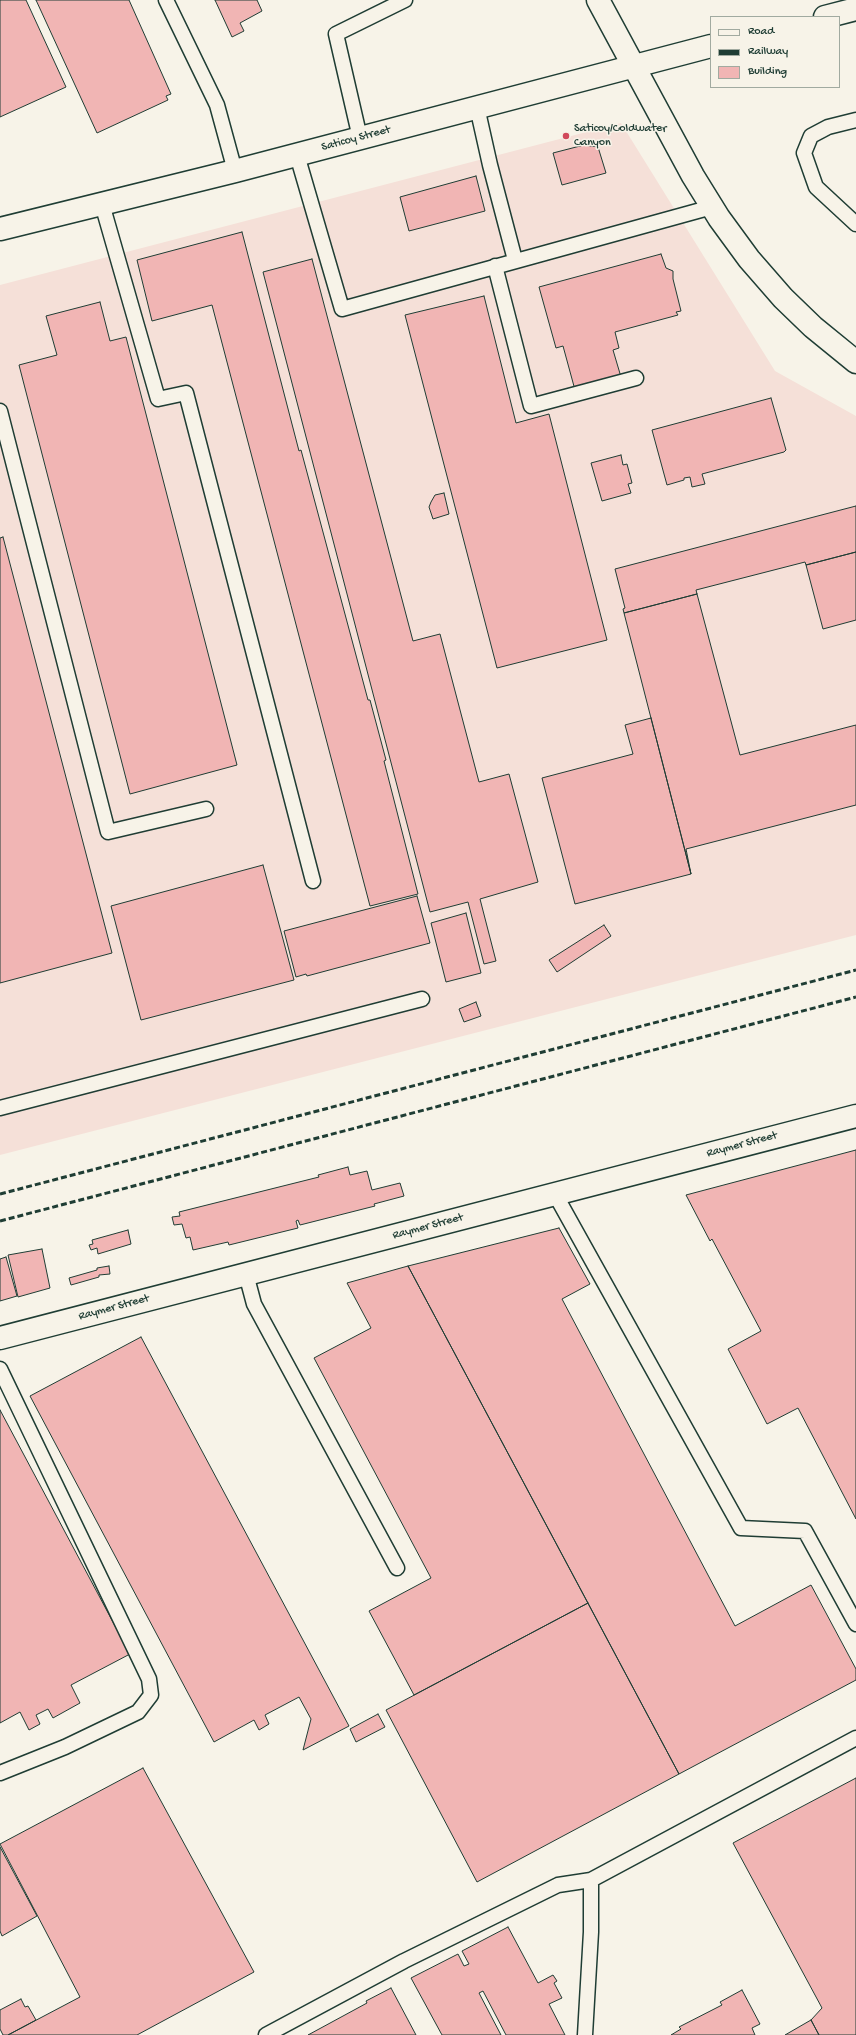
<!DOCTYPE html>
<style>
body{margin:0}
#map{position:relative;width:856px;height:2035px;overflow:hidden;background:#f7f3e8;font-family:"Gochi Hand",sans-serif}
canvas{display:block}
.legend{position:absolute;left:710px;top:16px;width:130px;height:72px;box-sizing:border-box;background:#f7f3e8;border:1px solid #a1aaa0;margin:0;padding:5px 7px;list-style:none;font-size:12px;color:#1f3d34}
.legend li{display:flex;align-items:center;gap:8px;height:20px}
.legend b{width:20px;border:1px solid #a1aaa0}
</style>
<div id="map">
<canvas width="856" height="2035"></canvas>
<ul class="legend">
<li><b style="height:5px;background:#f7f3e8"></b>Road</li>
<li><b style="height:5px;background:#1f3d34"></b>Railway</li>
<li><b style="height:11px;background:#f1b5b4"></b>Building</li>
</ul>
</div>
<script>
const ctx = document.querySelector('canvas').getContext('2d');
ctx.lineJoin = 'round';
function paint(path, color) {
  ctx.fillStyle = color;
  ctx.fill(path, 'evenodd');
}
function poly(rows) {
  const path = new Path2D();
  for (const r of rows) {
    path.moveTo(r[0], r[1]);
    for (let i = 2; i < r.length; i += 2) path.lineTo(r[i], r[i + 1]);
  }
  return path;
}
function trace(path, color, width, dash) {
  ctx.strokeStyle = color;
  ctx.lineWidth = width;
  ctx.lineCap = dash ? 'butt' : 'round';
  ctx.setLineDash(dash || []);
  ctx.stroke(path);
}
function label(font, color, halo, rows, align = 'center') {
  ctx.font = font + ' "Gochi Hand",sans-serif';
  ctx.lineWidth = 3;
  ctx.setLineDash([]);
  ctx.textBaseline = 'middle';
  ctx.strokeStyle = halo;
  ctx.fillStyle = color;
  for (const [text, x, y, turn = 0] of rows) {
    ctx.save();
    ctx.translate(x, y);
    ctx.rotate((+turn || 0) * Math.PI / 180);
    ctx.textAlign = isNaN(turn) ? turn : align;
    if (halo) ctx.strokeText(text, 0, 0);
    ctx.fillText(text, 0, 0);
    ctx.restore();
  }
}
const built = poly([
 [621,123,775,371,856,416,856,935,0,1155,0,285]
]);
const building = poly([
 [0,0,26,0,66,87,0,117,0,0],
 [36,0,129,0,171,94,166,96,168,100,97,133,36,0],
 [215,0,257,0,262,11,240,23,244,31,232,37,215,0],
 [584,145,598,147,606,173,562,185,553,153,584,145],
 [476,176,485,211,409,231,400,197,476,176],
 [242,232,299,451,301,450,368,700,370,700,386,760,384,761,418,894,370,906,212,305,152,321,137,260,242,232],
 [661,254,666,268,673,271,673,279,681,311,676,312,678,315,615,332,619,348,613,350,621,377,575,390,563,346,556,348,539,287,661,254],
 [312,259,413,641,440,634,479,782,509,774,538,882,480,899,496,961,484,964,468,902,430,912,263,272,312,259],
 [484,296,516,423,549,414,607,640,497,668,405,315,484,296],
 [100,302,110,341,126,337,237,765,130,794,19,365,57,355,46,316,100,302],
 [771,398,786,450,784,452,702,474,705,484,692,487,690,477,684,478,684,480,667,485,652,430,771,398],
 [621,455,623,465,627,464,632,483,628,484,631,493,602,501,591,463,621,455],
 [444,493,449,514,433,519,429,507,431,502,435,495,444,493],
 [856,506,856,552,806,565,805,562,696,590,697,594,624,613,623,609,625,608,615,569,856,506],
 [3,537,112,953,0,983,0,538,3,537],
 [856,552,856,620,823,629,806,565,856,552],
 [697,594,740,755,856,725,856,805,686,849,691,874,624,613,697,594],
 [651,718,691,874,575,904,542,778,633,754,625,725,651,718],
 [263,865,294,980,141,1020,111,906,263,865],
 [417,896,430,943,307,976,306,974,296,977,284,931,417,896],
 [466,913,481,973,446,982,431,923,466,913],
 [604,925,611,936,557,972,549,960,604,925],
 [476,1002,481,1016,464,1022,459,1009,476,1002],
 [856,1150,856,1519,798,1408,767,1424,728,1349,761,1331,712,1239,710,1241,686,1195,856,1150],
 [348,1167,350,1175,367,1171,372,1190,400,1183,404,1196,374,1204,375,1206,300,1225,298,1220,296,1221,298,1228,229,1245,228,1242,193,1250,190,1237,186,1238,182,1224,174,1225,172,1217,180,1216,179,1212,319,1177,318,1175,348,1167],
 [559,1228,590,1284,562,1299,735,1626,811,1585,856,1669,856,1680,679,1774,408,1266,559,1228],
 [128,1230,131,1244,98,1254,97,1248,91,1250,89,1245,93,1244,92,1240,128,1230],
 [42,1249,50,1288,18,1297,8,1255,42,1249],
 [6,1257,17,1296,0,1301,0,1259,6,1257],
 [109,1266,110,1274,99,1275,99,1277,71,1285,69,1278,97,1270,97,1268,109,1266],
 [408,1266,588,1603,414,1695,369,1611,431,1578,314,1358,371,1328,347,1283,408,1266],
 [141,1337,349,1726,303,1750,311,1719,299,1697,265,1715,269,1724,259,1730,254,1720,214,1742,30,1396,141,1337],
 [0,1410,130,1654,71,1685,80,1703,53,1718,48,1709,36,1715,40,1724,29,1730,20,1712,0,1723,0,1410],
 [588,1603,679,1774,477,1882,386,1710,588,1603],
 [378,1714,385,1727,356,1742,350,1729,378,1714],
 [143,1768,254,1972,137,2035,8,2035,80,1997,0,1844,143,1768],
 [856,1778,856,2035,819,2035,811,2020,822,2008,733,1843,856,1778],
 [0,1847,37,1916,2,1936,0,1931,0,1847],
 [508,1927,538,1983,553,1975,557,1981,554,1983,562,1998,549,2004,565,2035,506,2035,483,1991,479,1993,501,2035,442,2035,411,1978,458,1954,464,1966,469,1964,462,1951,508,1927],
 [391,1988,416,2035,308,2035,367,2003,366,2001,391,1988],
 [742,1990,760,2024,752,2028,755,2035,671,2035,681,2029,679,2027,722,2005,720,2002,742,1990],
 [21,1999,25,2007,28,2006,36,2020,8,2035,3,2035,0,2029,0,2010,21,1999],
 [811,2020,819,2035,785,2035,811,2020]
]);
const service = poly([
 [166,0,217,105,235,171],
 [477,107,490,165,515,260],
 [856,120,828,127,811,136,804,153,816,187,856,224],
 [360,138,336,34,405,0],
 [297,155,342,309,712,207],
 [102,204,158,399,186,393,313,881],
 [495,266,531,406,636,378],
 [0,411,108,832,206,809],
 [0,1108,422,999],
 [555,1194,741,1528,805,1531,856,1624],
 [246,1274,254,1304,397,1568],
 [0,1369,149,1679,151,1695,138,1712,65,1747,0,1773],
 [266,2035,404,1961,558,1885,591,1880],
 [585,2035,591,1932,591,1880,856,1738]
]);
const minor = poly([
 [0,1338,856,1116]
]);
const tertiary = poly([
 [825,17,856,9],
 [0,229,235,171,711,46]
]);
const secondary = poly([
 [598,0,693,176,719,218,749,259,783,298,813,327,856,362]
]);
const rail = poly([
 [0,1194,856,970],
 [0,1221,856,997]
]);
const markers = [
 [566,136,4,"#d1495b"]
];
const poiNames = [
 ["Saticoy/Coldwater",574,129],
 ["Canyon",574,143]
];
const streetNames = [
 ["Saticoy Street",356,139,-15],
 ["Raymer Street",742,1145,-15],
 ["Raymer Street",428,1227,-15],
 ["Raymer Street",114,1308,-15]
];
paint(built, '#f5e0d8');
paint(building, '#f1b5b4');
trace(building, '#1f3d34', 1);
trace(service, '#1f3d34', 17);
trace(minor, '#1f3d34', 25);
trace(tertiary, '#1f3d34', 25);
trace(secondary, '#1f3d34', 25);
trace(service, '#f7f3e8', 14);
trace(minor, '#f7f3e8', 22);
trace(tertiary, '#f7f3e8', 22);
trace(secondary, '#f7f3e8', 22);
trace(rail, '#1f3d34', 3, [6, 3]);
for (const [x, y, r, color] of markers) {
  const dot = new Path2D();
  dot.arc(x, y, r, 0, 2 * Math.PI);
  ctx.fillStyle = color;
  ctx.fill(dot);
  trace(dot, '#f7f3e8', 1.5);
}
label('12px', '#1f3d34', '#f7f3e8', poiNames, 'left');
label('12px', '#1f3d34', '#f7f3e8', streetNames);
</script>
